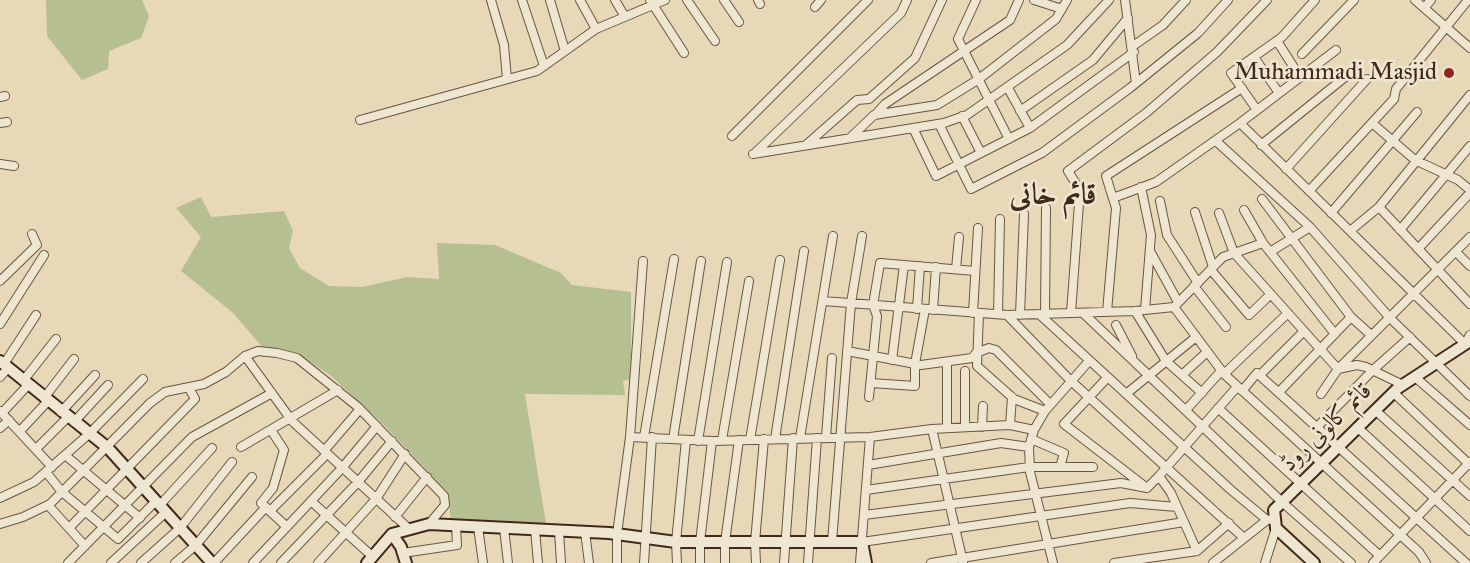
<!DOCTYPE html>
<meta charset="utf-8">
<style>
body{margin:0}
canvas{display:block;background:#e7d8b8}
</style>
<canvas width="1470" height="563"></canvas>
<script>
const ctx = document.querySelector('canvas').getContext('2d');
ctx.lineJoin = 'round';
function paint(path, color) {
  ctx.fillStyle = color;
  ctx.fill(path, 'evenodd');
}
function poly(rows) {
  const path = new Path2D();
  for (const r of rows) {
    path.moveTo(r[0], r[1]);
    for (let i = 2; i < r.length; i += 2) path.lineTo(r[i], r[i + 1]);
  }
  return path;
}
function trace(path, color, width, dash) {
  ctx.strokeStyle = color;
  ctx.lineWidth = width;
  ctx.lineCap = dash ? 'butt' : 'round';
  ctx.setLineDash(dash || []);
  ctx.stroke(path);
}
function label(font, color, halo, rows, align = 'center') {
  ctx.font = font + ' "IM FELL Great Primer",Amiri,serif';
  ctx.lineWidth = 5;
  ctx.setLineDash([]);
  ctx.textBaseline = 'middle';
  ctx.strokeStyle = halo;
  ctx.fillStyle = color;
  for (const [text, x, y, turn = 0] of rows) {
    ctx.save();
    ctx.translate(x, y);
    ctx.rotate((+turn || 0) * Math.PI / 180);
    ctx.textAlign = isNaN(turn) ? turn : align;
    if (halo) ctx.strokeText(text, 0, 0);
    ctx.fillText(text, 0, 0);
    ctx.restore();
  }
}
const green = poly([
 [46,0,142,0,149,16,141,38,109,51,108,69,82,80,47,36],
 [201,197,211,217,284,211,293,231,289,248,300,268,329,286,362,287,407,277,439,279,437,243,495,245,561,273,572,285,631,292,631,379,623,381,625,395,525,394,546,524,451,523,448,493,383,424,330,375,297,353,264,349,232,312,181,271,201,237,176,208]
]);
const street = poly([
 [491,0,504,45,507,79],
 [522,0,544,66],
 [550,0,565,51],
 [580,0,596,29],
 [615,0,625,17],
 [650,0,684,53],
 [687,0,715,41],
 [724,0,739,22],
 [758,0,760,4],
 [976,0,958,39,1009,139],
 [1034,0,1062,9],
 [1125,0,1136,83],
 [1415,0,1470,48],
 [815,7,821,0],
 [1424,8,1431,0],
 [1277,41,1300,77],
 [1133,46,1163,25,1186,0],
 [1302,54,1354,0],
 [1254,57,1279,93],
 [1008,88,1030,128],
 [0,97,5,96],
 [1257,110,1231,73,1282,37,1315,0],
 [1020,111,1093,60,1128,18],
 [875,115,885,104,1010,20,1019,0],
 [962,116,981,153],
 [360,120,537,71,596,29,665,0],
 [0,123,7,122],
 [1240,123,1465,344,1470,335],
 [1372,123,1415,160,1458,180,1470,190],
 [939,124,971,189,1042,153,1130,88,1198,33,1228,0],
 [913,128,936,176,1030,128,1134,52],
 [732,136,868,0],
 [850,138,874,115,937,105,979,79,1056,19,1067,0],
 [1216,141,1310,227,1390,318,1470,396],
 [806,145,857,100,869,99,915,58,942,0],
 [1261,145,1355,69],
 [755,153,901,13,907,0],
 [753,154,944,123,967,115,1067,45,1109,0],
 [0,164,14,166],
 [1286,169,1367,79],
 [1141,187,1151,235,1145,310],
 [1309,191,1394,99,1396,89,1468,0],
 [1113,198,1156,182,1240,123,1336,50],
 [1262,199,1351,317,1371,335],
 [1160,201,1167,235,1198,283],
 [1379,207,1470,304],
 [1244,210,1263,243,1335,334],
 [1195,212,1213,267],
 [1219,213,1234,253,1338,369,1357,365,1366,367,1403,385],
 [1331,213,1417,112],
 [1400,230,1470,146],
 [1350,231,1379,207,1470,95],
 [1418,249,1470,193],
 [1150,251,1178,302],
 [1270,252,1310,227],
 [1456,252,1470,266],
 [956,269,959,237],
 [1211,270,1249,315,1271,294],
 [0,281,37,245,32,234],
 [1194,286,1226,327],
 [823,301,1007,315,1135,311,1174,307,1223,257,1263,243],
 [1174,307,1224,374,1419,552,1426,563],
 [917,309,920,266],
 [933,310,936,267],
 [1135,311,1166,361,1202,393],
 [1107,312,1116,208,1106,176,1242,88],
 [973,313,978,228],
 [979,313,977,366,1014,399,1045,411],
 [1071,313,1080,190,1068,171,1146,113,1217,52,1267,0],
 [1083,313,1282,502,1351,563],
 [998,314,1000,219],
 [1039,314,1231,490,1267,520,1274,519],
 [1045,314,1046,208],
 [1007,315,1071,381,1244,538],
 [1020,315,1024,214],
 [0,324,44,255],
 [1116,325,1132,356],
 [847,351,921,365,972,358,976,353,989,348,996,350,1050,404],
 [245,356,292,421,408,528],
 [892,360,904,265],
 [947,362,947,428],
 [4,364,36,315],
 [1224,374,1288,313],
 [1182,375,1207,352],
 [1260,375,1304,331],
 [0,377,8,368],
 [1415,377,1470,425],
 [1107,378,1064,424,1143,485],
 [23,381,56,339],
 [871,383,915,386,915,364,925,309],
 [1242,391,1257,373,1466,563],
 [1279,392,1351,317],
 [1394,393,1470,465],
 [1126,394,1196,337],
 [1321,394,1338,369,1470,237],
 [869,397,877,316,873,305,880,263,975,271],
 [44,398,74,359],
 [1218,408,1380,556],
 [1186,410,1221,371],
 [1375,410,1470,496],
 [0,411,52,467],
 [61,412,95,375],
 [2,413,28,385],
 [74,422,108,385],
 [1010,425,1012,397],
 [965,427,965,371],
 [982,427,983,406],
 [1317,427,1373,370,1410,337],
 [1357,427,1470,531],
 [0,428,9,420],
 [932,429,963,562],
 [271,430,284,450,273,488,261,503,287,527],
 [20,431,48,401],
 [630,437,712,441,870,437,932,429,1010,425,1034,430],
 [644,437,674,259],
 [826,437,832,358],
 [800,438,833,236],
 [673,439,701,261],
 [775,439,804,251],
 [1031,439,1064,453,1060,467],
 [722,440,749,281],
 [750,440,780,260],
 [698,441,727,262],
 [241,447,338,390],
 [36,449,68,417],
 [324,451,360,409],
 [65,455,140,518],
 [868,465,1001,443,1029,447],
 [46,472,62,492,118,539,156,501],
 [866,490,1029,467,1093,467],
 [0,498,34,482,89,434,143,379],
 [311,501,373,557],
 [48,505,85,546],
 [160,505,212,448],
 [270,511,327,454],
 [864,515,1121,483,1147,488,1159,476],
 [395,517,427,477],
 [0,524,23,517,50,504,150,403,165,392,204,384,226,372,245,356,258,351,277,353,297,358,358,407,444,496,445,505,429,524],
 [478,527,483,563],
 [69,528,195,399,189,388],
 [504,528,508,563],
 [535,530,538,563],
 [559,531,561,563],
 [585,532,589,563],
 [832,542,851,303,862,236],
 [862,542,1130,503,1177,507],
 [1197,551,1171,493,1159,476,1237,387],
 [403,553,457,545,456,525],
 [68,563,192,437,272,393],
 [111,563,166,512],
 [141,563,180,528,232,462],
 [175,563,196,545,252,477],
 [214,563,266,507],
 [253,563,342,468,377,426],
 [281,563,358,482,392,441],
 [318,563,376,499,405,454],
 [617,563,617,534,630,437,643,261],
 [644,563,652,437],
 [677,563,676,542,686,440],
 [700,563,700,542,712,441],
 [725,563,725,542,739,440],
 [756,563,755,542,764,439],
 [784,563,793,438],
 [808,563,817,438],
 [860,563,870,437],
 [931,563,1184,522],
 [1053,563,1030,472,1029,447,1034,430,1045,411,1089,361],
 [1114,563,1197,551,1229,523],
 [1213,563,1267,520],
 [1265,563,1276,528],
 [1373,563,1470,462]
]);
const secondary = poly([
 [0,361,108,448,212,563],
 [392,534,401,547,406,563],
 [367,563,392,534,429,524,609,533,676,542,862,542,866,563],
 [1314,563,1276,528,1274,510,1398,388,1470,341]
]);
const markers = [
 [1449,73,6,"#8f2418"]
];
const poiNames = [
 ["Muhammadi Masjid",1437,73]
];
const streetNames = [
 ["قائم کالونی روڈ",1327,428,-44]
];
const districtNames = [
 ["قائم خانى",1053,197]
];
paint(green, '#b6bf8f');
trace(street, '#6a5542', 10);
trace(secondary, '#40291a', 14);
trace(street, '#efe6d1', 8);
trace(secondary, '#efe6d1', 10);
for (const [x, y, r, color] of markers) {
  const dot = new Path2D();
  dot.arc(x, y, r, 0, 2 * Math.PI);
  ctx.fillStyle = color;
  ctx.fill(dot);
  trace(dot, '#efe6d1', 2);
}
label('24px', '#40291a', '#efe6d1', poiNames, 'right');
label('24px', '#40291a', '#efe6d1', streetNames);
label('bold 30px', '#40291a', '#efe6d1', districtNames);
</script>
